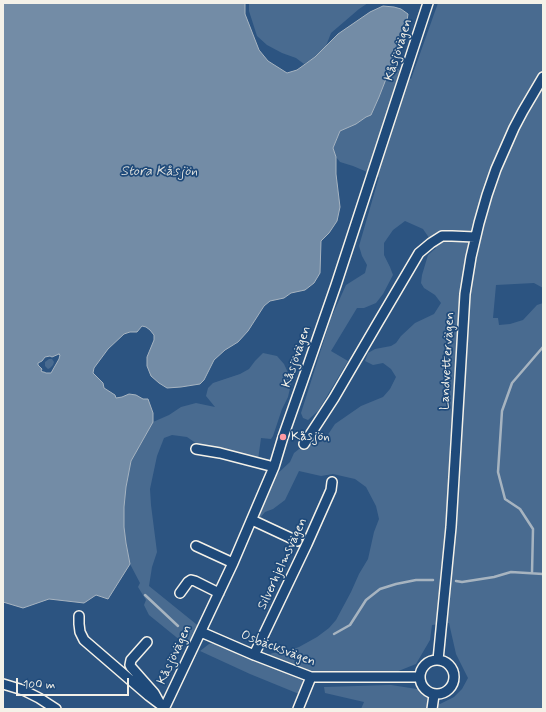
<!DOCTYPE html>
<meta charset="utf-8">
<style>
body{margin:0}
#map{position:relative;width:546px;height:712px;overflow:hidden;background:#2c5481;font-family:Mynerve,sans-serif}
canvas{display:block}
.frame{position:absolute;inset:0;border:4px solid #f4f1e8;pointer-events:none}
.scale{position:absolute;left:16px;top:678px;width:113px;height:18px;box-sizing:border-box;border:2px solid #f4f1e8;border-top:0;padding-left:5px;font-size:12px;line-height:14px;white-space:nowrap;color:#f4f1e8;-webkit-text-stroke:3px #1f4a7a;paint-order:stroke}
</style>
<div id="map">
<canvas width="546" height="712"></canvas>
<div class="frame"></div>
<div class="scale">100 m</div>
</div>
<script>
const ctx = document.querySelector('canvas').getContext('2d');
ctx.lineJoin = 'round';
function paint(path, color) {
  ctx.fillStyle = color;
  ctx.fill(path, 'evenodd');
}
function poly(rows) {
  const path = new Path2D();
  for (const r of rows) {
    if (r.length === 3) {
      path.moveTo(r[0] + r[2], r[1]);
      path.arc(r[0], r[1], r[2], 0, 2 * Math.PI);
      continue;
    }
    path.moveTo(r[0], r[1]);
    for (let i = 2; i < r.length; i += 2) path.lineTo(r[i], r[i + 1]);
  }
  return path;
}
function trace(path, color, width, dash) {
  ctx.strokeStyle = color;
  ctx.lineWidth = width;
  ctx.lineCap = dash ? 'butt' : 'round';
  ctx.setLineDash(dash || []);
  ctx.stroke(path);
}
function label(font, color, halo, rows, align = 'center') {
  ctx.font = font + ' Mynerve,sans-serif';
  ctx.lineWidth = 3.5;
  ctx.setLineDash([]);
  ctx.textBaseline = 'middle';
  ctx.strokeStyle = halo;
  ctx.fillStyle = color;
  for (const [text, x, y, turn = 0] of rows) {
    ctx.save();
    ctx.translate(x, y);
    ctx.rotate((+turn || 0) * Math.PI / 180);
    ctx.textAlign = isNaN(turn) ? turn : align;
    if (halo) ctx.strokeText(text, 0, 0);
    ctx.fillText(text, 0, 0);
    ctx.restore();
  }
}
const green = poly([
 [249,3,368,3,359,9,331,33,326,46,316,57,304,64,296,58,282,53,267,45,257,36,249,11],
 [438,3,543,3,543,288,534,283,496,285,493,318,498,318,499,325,510,324,523,320,537,305,543,303,543,709,361,709,364,702,325,693,324,687,391,685,417,689,423,692,440,704,454,697,462,689,468,678,456,654,449,623,432,625,430,640,416,664,396,672,323,673,297,668,267,655,273,653,285,652,299,647,317,637,329,628,336,620,351,592,359,574,368,559,374,532,379,519,376,506,366,487,355,479,333,474,321,476,299,471,285,500,273,509,265,512,260,518,260,513,276,475,290,462,294,453,299,449,323,441,329,433,335,424,361,406,383,397,390,389,396,377,391,369,383,363,373,365,365,361,368,353,375,349,391,346,396,343,401,336,415,323,434,314,441,303,435,295,424,288,421,283,422,275,428,255,436,248,423,229,405,221,393,230,384,243,384,255,390,267,393,275,383,294,376,303,364,308,357,308,331,351,348,361,318,411,308,420,303,418,301,413,331,318,346,285,365,273,367,265,362,256,359,246,379,177,353,166,340,162,336,157,333,148,340,131,356,124,366,117,371,115,379,97,386,79,393,65,411,79],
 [263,353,277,356,284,364,290,377,291,384,288,397,282,409,273,436,271,439,261,438,258,460,200,446,187,437,172,435,164,438,157,456,150,489,151,505,157,552,152,567,149,586,196,624,199,627,189,646,181,641,149,615,144,605,146,600,138,587,140,583,130,564,126,543,124,527,124,507,126,487,131,461,153,422,169,415,181,407,196,403,215,407,206,396,208,388,213,383,240,374,249,369,255,361],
 [49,359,52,359,54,362,53,365,50,368,48,369,45,366,45,362],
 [213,643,219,645,245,658,257,662,302,679,303,684,299,694,250,674,200,651,209,644]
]);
const water = poly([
 [3,3,245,3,245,14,259,50,268,61,287,73,297,70,315,57,338,34,370,12,383,6,394,7,401,9,408,14,407,21,393,65,386,79,379,97,371,115,366,117,356,124,340,131,333,148,336,157,336,174,340,207,337,221,329,233,321,241,320,273,314,283,305,290,291,293,284,298,270,301,264,306,248,331,238,342,225,350,214,360,204,380,200,384,181,387,167,388,159,383,151,376,147,366,147,357,154,340,154,335,150,330,146,327,142,326,137,332,130,332,124,334,108,349,94,368,93,373,103,383,104,388,115,395,116,398,122,397,129,394,136,395,143,399,148,399,153,413,153,422,131,461,126,487,124,507,124,527,126,543,130,564,108,599,96,595,84,603,49,599,23,608,3,602,3,3],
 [59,354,60,355,59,359,51,373,46,373,44,372,43,372,41,371,42,369,38,365,38,363,42,361,45,357,50,356,52,357,59,354]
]);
const stream = poly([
 [532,573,533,529,520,509,505,499,498,472,502,411,512,383,543,347],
 [456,581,462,582,494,577,511,572,543,574],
 [145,595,178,626],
 [334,634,350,625,366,600,380,589,396,584,416,580,433,580]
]);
const minor = poly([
 [304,444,334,398,376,326,419,253,431,243,442,236,452,236,475,237],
 [196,449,220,453,274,467],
 [252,520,297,541],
 [196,546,233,563],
 [180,593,188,582,191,580,195,581,219,593],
 [79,616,79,624,80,632,84,640,149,696,165,708],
 [201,632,254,655,311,677,419,677],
 [147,642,131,660,130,665,131,667,154,693,159,702],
 [254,655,307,544,331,490,332,482],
 [437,677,17],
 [438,660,451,527,465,294,471,257,479,223,487,195,496,169,514,128,523,111,543,77],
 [3,684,23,690,39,698,56,709],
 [164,709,233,563,274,467,283,437,303,380,336,285,428,3],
 [298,709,311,677],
 [432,709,434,695]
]);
const markers = [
 [283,437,4,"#ff9aa2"]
];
const streetNames = [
 ["Kåsjövägen",399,50,-72],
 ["Kåsjövägen",297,357,-71],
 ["Landvettervägen",448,361,-87],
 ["Silverhjelmsvägen",283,564,-65],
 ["Osbäcksvägen",278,649,21],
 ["Kåsjövägen",175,655,-65]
];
const poiNames = [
 ["Kåsjön",291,437]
];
const waterNames = [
 ["Stora Kåsjön",159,172]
];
paint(green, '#496b90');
paint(water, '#738ca6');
trace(water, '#a7b4c0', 1);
trace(stream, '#a7b4c0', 2.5);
trace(minor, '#f4f1e8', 12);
trace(minor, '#1f4a7a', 9);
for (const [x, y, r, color] of markers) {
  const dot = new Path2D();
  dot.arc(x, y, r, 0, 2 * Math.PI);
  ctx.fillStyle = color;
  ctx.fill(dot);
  trace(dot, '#1f4a7a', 1.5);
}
label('13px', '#f4f1e8', '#1f4a7a', streetNames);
label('13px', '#f4f1e8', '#1f4a7a', poiNames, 'left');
label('italic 14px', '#dadddb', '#1f4a7a', waterNames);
</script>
